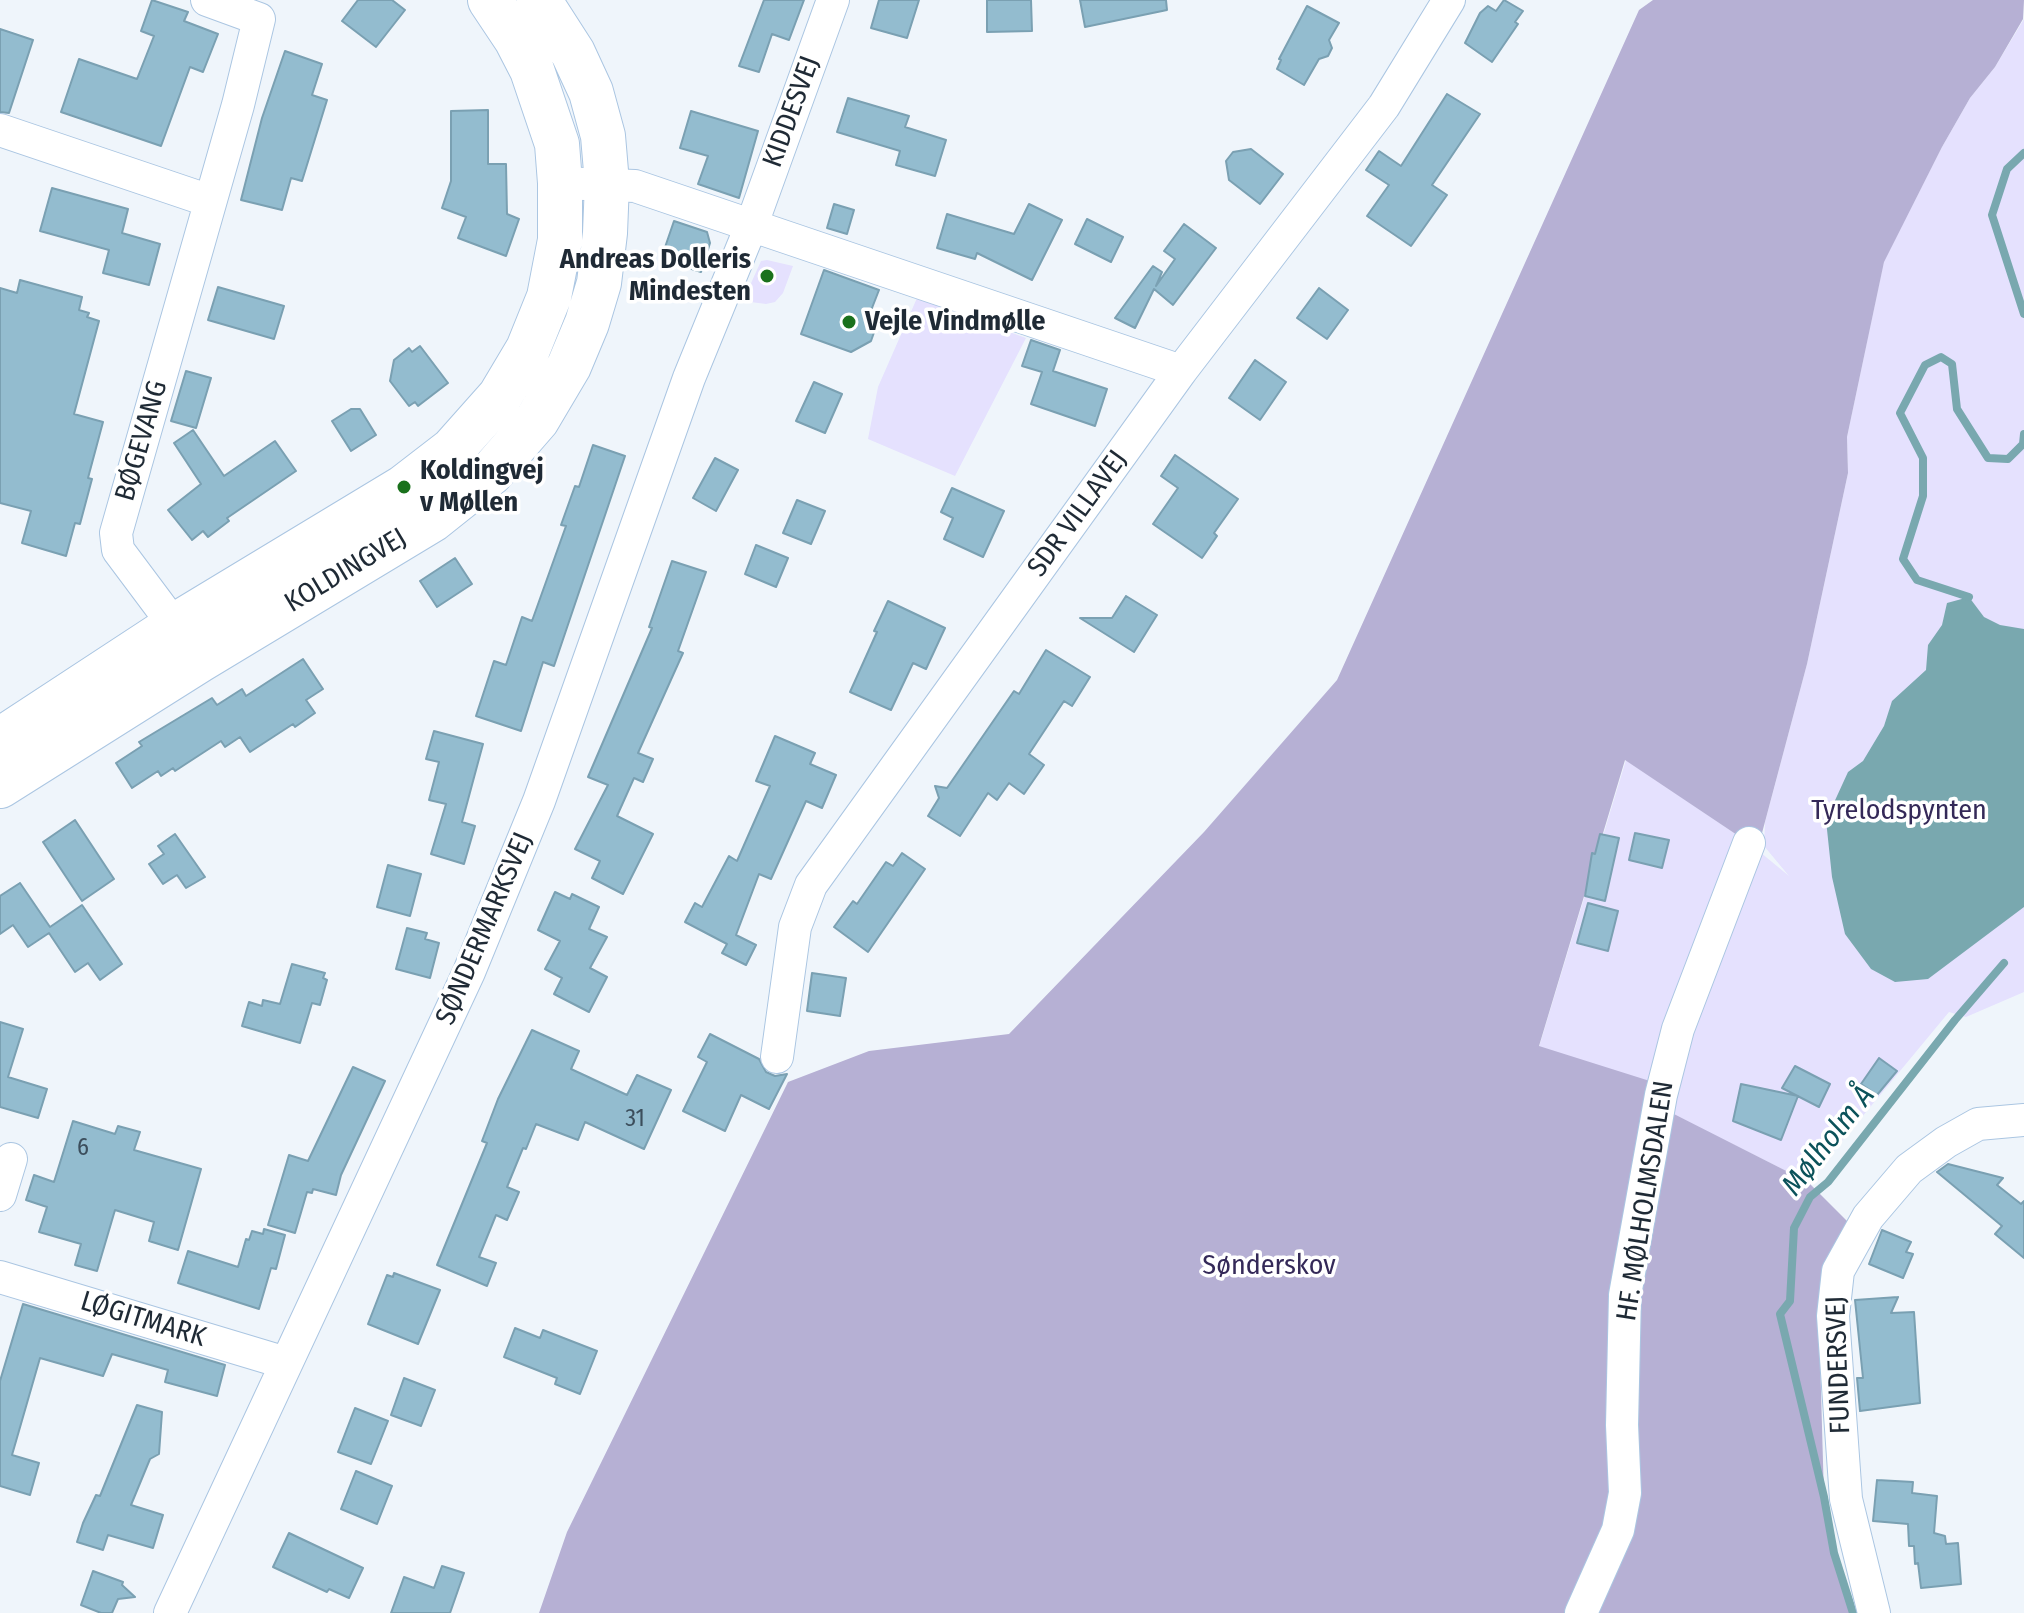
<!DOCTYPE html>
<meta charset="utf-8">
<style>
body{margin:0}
canvas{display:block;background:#eff5fb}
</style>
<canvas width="2024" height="1613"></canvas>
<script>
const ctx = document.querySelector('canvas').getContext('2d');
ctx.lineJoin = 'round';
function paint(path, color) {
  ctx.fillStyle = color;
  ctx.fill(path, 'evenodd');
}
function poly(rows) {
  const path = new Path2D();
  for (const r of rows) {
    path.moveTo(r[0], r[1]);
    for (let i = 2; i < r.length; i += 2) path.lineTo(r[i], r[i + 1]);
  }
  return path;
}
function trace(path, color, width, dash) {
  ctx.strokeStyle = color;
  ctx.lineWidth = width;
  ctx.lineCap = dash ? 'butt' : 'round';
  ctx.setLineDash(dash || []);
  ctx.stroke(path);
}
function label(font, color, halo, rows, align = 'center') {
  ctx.font = font + ' "Fira Sans Condensed",sans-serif';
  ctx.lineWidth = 7;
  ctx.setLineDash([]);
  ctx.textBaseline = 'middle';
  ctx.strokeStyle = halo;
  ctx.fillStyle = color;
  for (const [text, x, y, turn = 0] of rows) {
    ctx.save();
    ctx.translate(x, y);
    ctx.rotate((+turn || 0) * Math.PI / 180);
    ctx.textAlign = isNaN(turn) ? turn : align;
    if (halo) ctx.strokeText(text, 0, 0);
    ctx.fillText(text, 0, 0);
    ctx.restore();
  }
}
const green = poly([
 [2024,19,2024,992,1966,1017,1949,1012,1808,1182,1539,1047,1626,760,1749,843,1789,876,1764,846,1765,822,1807,664,1848,473,1847,437,1884,261,1942,147,1970,98,1995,67],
 [767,260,793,266,783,293,775,302,766,304,743,301,761,261],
 [917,298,1004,327,1004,330,1026,338,955,476,868,439,878,387]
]);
const forest = poly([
 [1653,0,2024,0,2023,19,1995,67,1970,98,1942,147,1884,262,1847,437,1848,473,1807,664,1762,833,1749,843,1625,760,1539,1046,1672,1088,1668,1111,1808,1182,1848,1222,1820,1357,1824,1497,1834,1553,1853,1613,539,1613,567,1532,788,1082,869,1051,1009,1034,1204,832,1337,680,1639,10]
]);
const water = poly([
 [1969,597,1984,617,2000,625,2024,629,2024,907,1928,979,1895,982,1871,969,1845,934,1832,877,1826,820,1848,772,1863,761,1884,726,1892,701,1926,670,1928,645,1942,625,1947,603]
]);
const stream = poly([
 [2024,153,2007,169,1992,215,2024,314],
 [1969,597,1917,580,1903,559,1923,496,1923,458,1900,413,1925,365,1941,357,1952,364,1957,409,1988,458,2008,459,2023,444,2024,434],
 [1853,1613,1834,1553,1824,1497,1780,1314,1790,1301,1794,1228,1810,1197,1828,1182,1955,1020,2004,963]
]);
const building = poly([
 [152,0,188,12,184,21,218,34,203,72,190,67,161,146,61,112,79,59,137,79,154,36,141,31,152,0],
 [358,0,392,0,405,10,376,47,342,21,358,0],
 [764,0,804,0,789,40,772,34,759,72,739,66,764,0],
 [879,0,919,0,907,38,871,28,879,0],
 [987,0,1031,0,1032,31,987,32,987,0],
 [1080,0,1166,0,1167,10,1085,27,1080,0],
 [1504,0,1523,11,1515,22,1518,24,1492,62,1465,43,1480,13,1488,6,1496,11,1504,0],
 [1307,6,1339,23,1329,40,1332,48,1328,56,1319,59,1304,85,1277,69,1281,60,1279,59,1307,6],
 [0,29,33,40,9,113,0,112,0,29],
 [285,51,322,64,312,95,327,100,302,181,291,178,282,210,241,200,262,118,285,51],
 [1447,94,1480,114,1432,185,1447,195,1411,246,1367,216,1389,185,1366,170,1379,151,1401,166,1447,94],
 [848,98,909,116,905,127,946,140,935,176,896,165,900,151,837,132,848,98],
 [488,110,488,164,506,164,507,214,519,219,506,256,458,238,466,217,442,208,451,181,451,111,488,110],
 [691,111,758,131,739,198,698,184,708,156,680,148,691,111],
 [1251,149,1283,174,1260,204,1229,180,1226,161,1233,152,1251,149],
 [52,188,128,209,122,233,160,244,149,285,103,273,109,250,40,231,52,188],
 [834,204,854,210,847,234,827,228,834,204],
 [1029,204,1062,220,1032,280,977,253,975,259,937,248,947,214,1014,234,1029,204],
 [1087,219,1123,237,1111,262,1075,244,1087,219],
 [674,221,707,232,710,243,701,272,661,259,674,221],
 [1184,224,1216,248,1173,305,1154,289,1135,328,1115,318,1153,266,1162,272,1156,286,1175,259,1164,251,1184,224],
 [824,270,879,290,872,308,878,321,871,341,851,352,801,334,824,270],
 [20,280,82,297,79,310,89,313,87,317,99,321,74,414,103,422,88,478,92,479,80,524,75,523,66,556,22,543,31,511,0,503,0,288,17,293,20,280],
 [218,287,284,306,274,339,208,320,218,287],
 [1319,288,1348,310,1327,339,1297,318,1319,288],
 [1031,340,1060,350,1053,371,1107,389,1095,426,1031,404,1042,372,1022,366,1031,340],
 [420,346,448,383,418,406,415,402,409,406,390,381,394,360,409,348,412,352,420,346],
 [1255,360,1286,382,1260,420,1229,398,1255,360],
 [186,371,211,378,196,428,171,421,186,371],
 [814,382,842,394,825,433,796,421,814,382],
 [351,409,360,409,376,435,351,451,332,421,351,409],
 [193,430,224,476,275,441,296,471,227,518,229,521,208,537,203,531,192,540,168,510,201,484,174,443,193,430],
 [593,445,625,456,554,666,543,662,521,731,476,716,494,661,506,665,522,617,532,621,566,526,561,525,575,486,579,487,593,445],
 [1175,455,1238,499,1214,533,1217,536,1202,558,1153,524,1178,488,1161,476,1175,455],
 [715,458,738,470,716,511,693,498,715,458],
 [952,488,1004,511,983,557,944,539,953,518,941,512,952,488],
 [797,500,825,511,811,544,783,533,797,500],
 [756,545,788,558,776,587,745,574,756,545],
 [455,558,472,584,437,607,420,581,455,558],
 [672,561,706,572,678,651,683,653,638,753,653,759,643,782,634,778,617,816,653,834,623,894,592,878,600,861,575,849,608,785,588,777,652,628,649,627,672,561],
 [1126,596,1157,615,1134,652,1080,618,1112,618,1126,596],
 [888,601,945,628,926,669,913,663,891,710,850,692,877,632,874,631,888,601],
 [1046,650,1090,677,1072,706,1064,701,1029,754,1044,765,1024,794,1009,783,997,800,988,793,960,836,928,816,939,798,935,786,947,788,1014,691,1019,694,1046,650],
 [303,659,323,689,306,700,315,713,295,727,293,724,250,752,240,737,225,747,221,741,175,771,173,768,161,776,158,771,132,788,116,763,142,746,139,742,212,698,217,705,242,689,246,696,303,659],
 [434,731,483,744,462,822,475,826,464,864,431,854,446,804,429,800,439,762,426,759,434,731],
 [775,736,815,753,810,764,836,775,822,808,806,801,771,879,759,874,736,935,756,945,746,965,722,953,727,944,685,922,695,903,702,907,729,856,737,861,770,786,756,781,775,736],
 [75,820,114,879,82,901,43,842,75,820],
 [1635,833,1669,840,1662,868,1629,860,1635,833],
 [175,834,205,877,186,888,177,875,163,884,149,864,164,854,158,846,175,834],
 [1600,834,1619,838,1605,901,1585,896,1592,853,1595,854,1600,834],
 [902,853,925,869,868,952,834,927,853,901,857,904,886,862,893,866,902,853],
 [388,865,421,874,410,916,377,907,388,865],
 [20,883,50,927,82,905,122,964,100,980,88,963,75,972,49,933,28,947,13,925,0,934,0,896,20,883],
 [555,892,570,899,572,894,599,907,589,929,607,937,590,968,607,977,589,1012,554,994,562,978,545,969,560,941,538,930,555,892],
 [1588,903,1618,911,1608,951,1577,943,1588,903],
 [407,928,427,933,425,939,439,943,430,978,396,969,407,928],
 [292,964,325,973,323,978,327,980,320,1005,312,1003,300,1043,242,1026,249,1002,262,1006,263,1000,280,1004,292,964],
 [812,973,846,978,840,1016,807,1011,812,973],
 [0,1022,23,1029,8,1077,47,1089,38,1118,0,1107,0,1022],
 [532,1030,579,1051,571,1069,627,1095,637,1075,671,1090,644,1149,585,1122,578,1140,536,1124,526,1149,523,1148,507,1187,519,1192,507,1220,496,1215,479,1257,496,1263,487,1286,437,1265,487,1143,482,1141,498,1099,532,1030],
 [710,1034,759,1059,766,1072,775,1076,787,1074,769,1109,741,1095,725,1131,683,1111,707,1062,698,1057,710,1034],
 [1879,1058,1897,1071,1877,1095,1861,1084,1879,1058],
 [1795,1066,1830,1084,1819,1107,1782,1088,1795,1066],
 [353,1067,385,1081,341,1175,336,1195,313,1189,312,1193,307,1192,295,1233,268,1225,289,1155,308,1161,353,1067],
 [1741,1084,1798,1096,1781,1140,1733,1121,1741,1084],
 [73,1121,115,1134,118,1126,140,1132,134,1150,201,1169,178,1250,149,1241,154,1222,115,1210,97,1271,75,1265,81,1244,39,1232,47,1207,26,1200,34,1175,54,1182,73,1121],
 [1948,1164,2003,1178,1997,1185,2021,1204,2024,1201,2024,1258,1995,1234,2002,1226,1937,1172,1948,1164],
 [264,1229,285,1235,276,1269,271,1268,259,1309,178,1283,188,1251,238,1267,246,1239,249,1240,252,1231,263,1234,264,1229],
 [1882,1230,1911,1242,1906,1252,1913,1254,1903,1278,1869,1264,1882,1230],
 [394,1273,440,1290,418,1344,368,1324,387,1275,393,1277,394,1273],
 [1898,1297,1891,1313,1914,1312,1920,1403,1860,1411,1857,1378,1863,1378,1855,1300,1898,1297],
 [23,1304,225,1365,217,1396,165,1382,168,1370,112,1354,103,1376,40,1358,12,1455,39,1463,30,1495,0,1486,0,1381,23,1304],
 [515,1328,540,1338,543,1330,597,1351,580,1394,555,1384,557,1378,504,1357,515,1328],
 [404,1378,435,1390,421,1426,391,1415,404,1378],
 [137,1405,162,1412,159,1454,150,1459,131,1505,163,1515,153,1548,108,1535,103,1550,77,1542,83,1523,96,1495,100,1496,137,1405],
 [355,1408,388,1421,371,1464,338,1452,355,1408],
 [356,1471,392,1486,377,1524,341,1509,356,1471],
 [1877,1480,1913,1482,1912,1493,1937,1496,1934,1533,1945,1536,1946,1544,1958,1543,1961,1584,1921,1588,1918,1563,1915,1564,1914,1546,1909,1546,1908,1524,1873,1521,1877,1480],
 [289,1533,363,1568,349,1598,329,1589,327,1592,273,1567,289,1533],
 [442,1566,464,1573,450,1613,391,1613,404,1577,434,1588,442,1566],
 [93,1571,123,1582,122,1585,135,1597,118,1599,112,1613,101,1613,81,1605,93,1571]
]);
const street = poly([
 [0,130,210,201],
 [560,183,635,186,1181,371],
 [186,641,118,550,116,533,238,105,259,19,207,0],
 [777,1057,795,927,811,885,1181,371,1384,106,1449,0],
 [0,1195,11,1159],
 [0,1277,286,1363],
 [170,1613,469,972,539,801,689,378,752,224,833,0],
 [1581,1613,1618,1530,1625,1493,1622,1425,1625,1295,1661,1095,1678,1029,1749,843],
 [1874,1613,1846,1499,1833,1316,1838,1271,1868,1217,1909,1169,1946,1142,1978,1124,2024,1120]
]);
const secondary = poly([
 [0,740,174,626,404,487,452,450,500,396,528,349,549,297,560,240,560,183,557,144,532,70,516,39,490,0],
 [0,786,200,660,432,520,491,473,537,420,569,366,587,323,599,283,605,233,607,183,603,136,591,92,573,53,539,0]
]);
const markers = [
 [767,276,8,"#1a711c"],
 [849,322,8,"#1a711c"],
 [404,487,8,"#1a711c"]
];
const numberNames = [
 ["31",635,1119],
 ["6",83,1148]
];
const streetNames = [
 ["KIDDESVEJ",792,112,-70],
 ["BØGEVANG",142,441,-74],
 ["SDR VILLAVEJ",1078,514,-54],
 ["KOLDINGVEJ",346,571,-31],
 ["SØNDERMARKSVEJ",485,929,-67],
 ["HF. MØLHOLMSDALEN",1646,1201,-81],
 ["LØGITMARK",143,1320,17],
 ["FUNDERSVEJ",1839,1365,-92]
];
const poiNames = [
 ["Andreas Dolleris",751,260,"right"],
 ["Mindesten",751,292,"right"],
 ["Vejle Vindmølle",865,322],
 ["Koldingvej",420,471],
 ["v Møllen",420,503]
];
const parkNames = [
 ["Tyrelodspynten",1899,811],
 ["Sønderskov",1269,1266]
];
const waterNames = [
 ["Mølholm Å",1829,1141,-52]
];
paint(green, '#e5e1fe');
paint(forest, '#b6b0d4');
paint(water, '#79a8af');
trace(stream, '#79a8af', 8);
paint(building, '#93bccf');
trace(building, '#7aa0b2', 2);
trace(street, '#abc6e2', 34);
trace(secondary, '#abc6e2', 46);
trace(street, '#fff', 32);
trace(secondary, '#fff', 44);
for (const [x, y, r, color] of markers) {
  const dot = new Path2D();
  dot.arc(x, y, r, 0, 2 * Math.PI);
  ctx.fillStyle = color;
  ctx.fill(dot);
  trace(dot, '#fff', 3);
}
label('24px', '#3c4e5c', null, numberNames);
label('28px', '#1f2a35', '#fff', streetNames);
label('bold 28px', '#1f2a35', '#fff', poiNames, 'left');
label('28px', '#342958', '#fff', parkNames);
label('italic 30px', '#0b525a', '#fff', waterNames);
</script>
